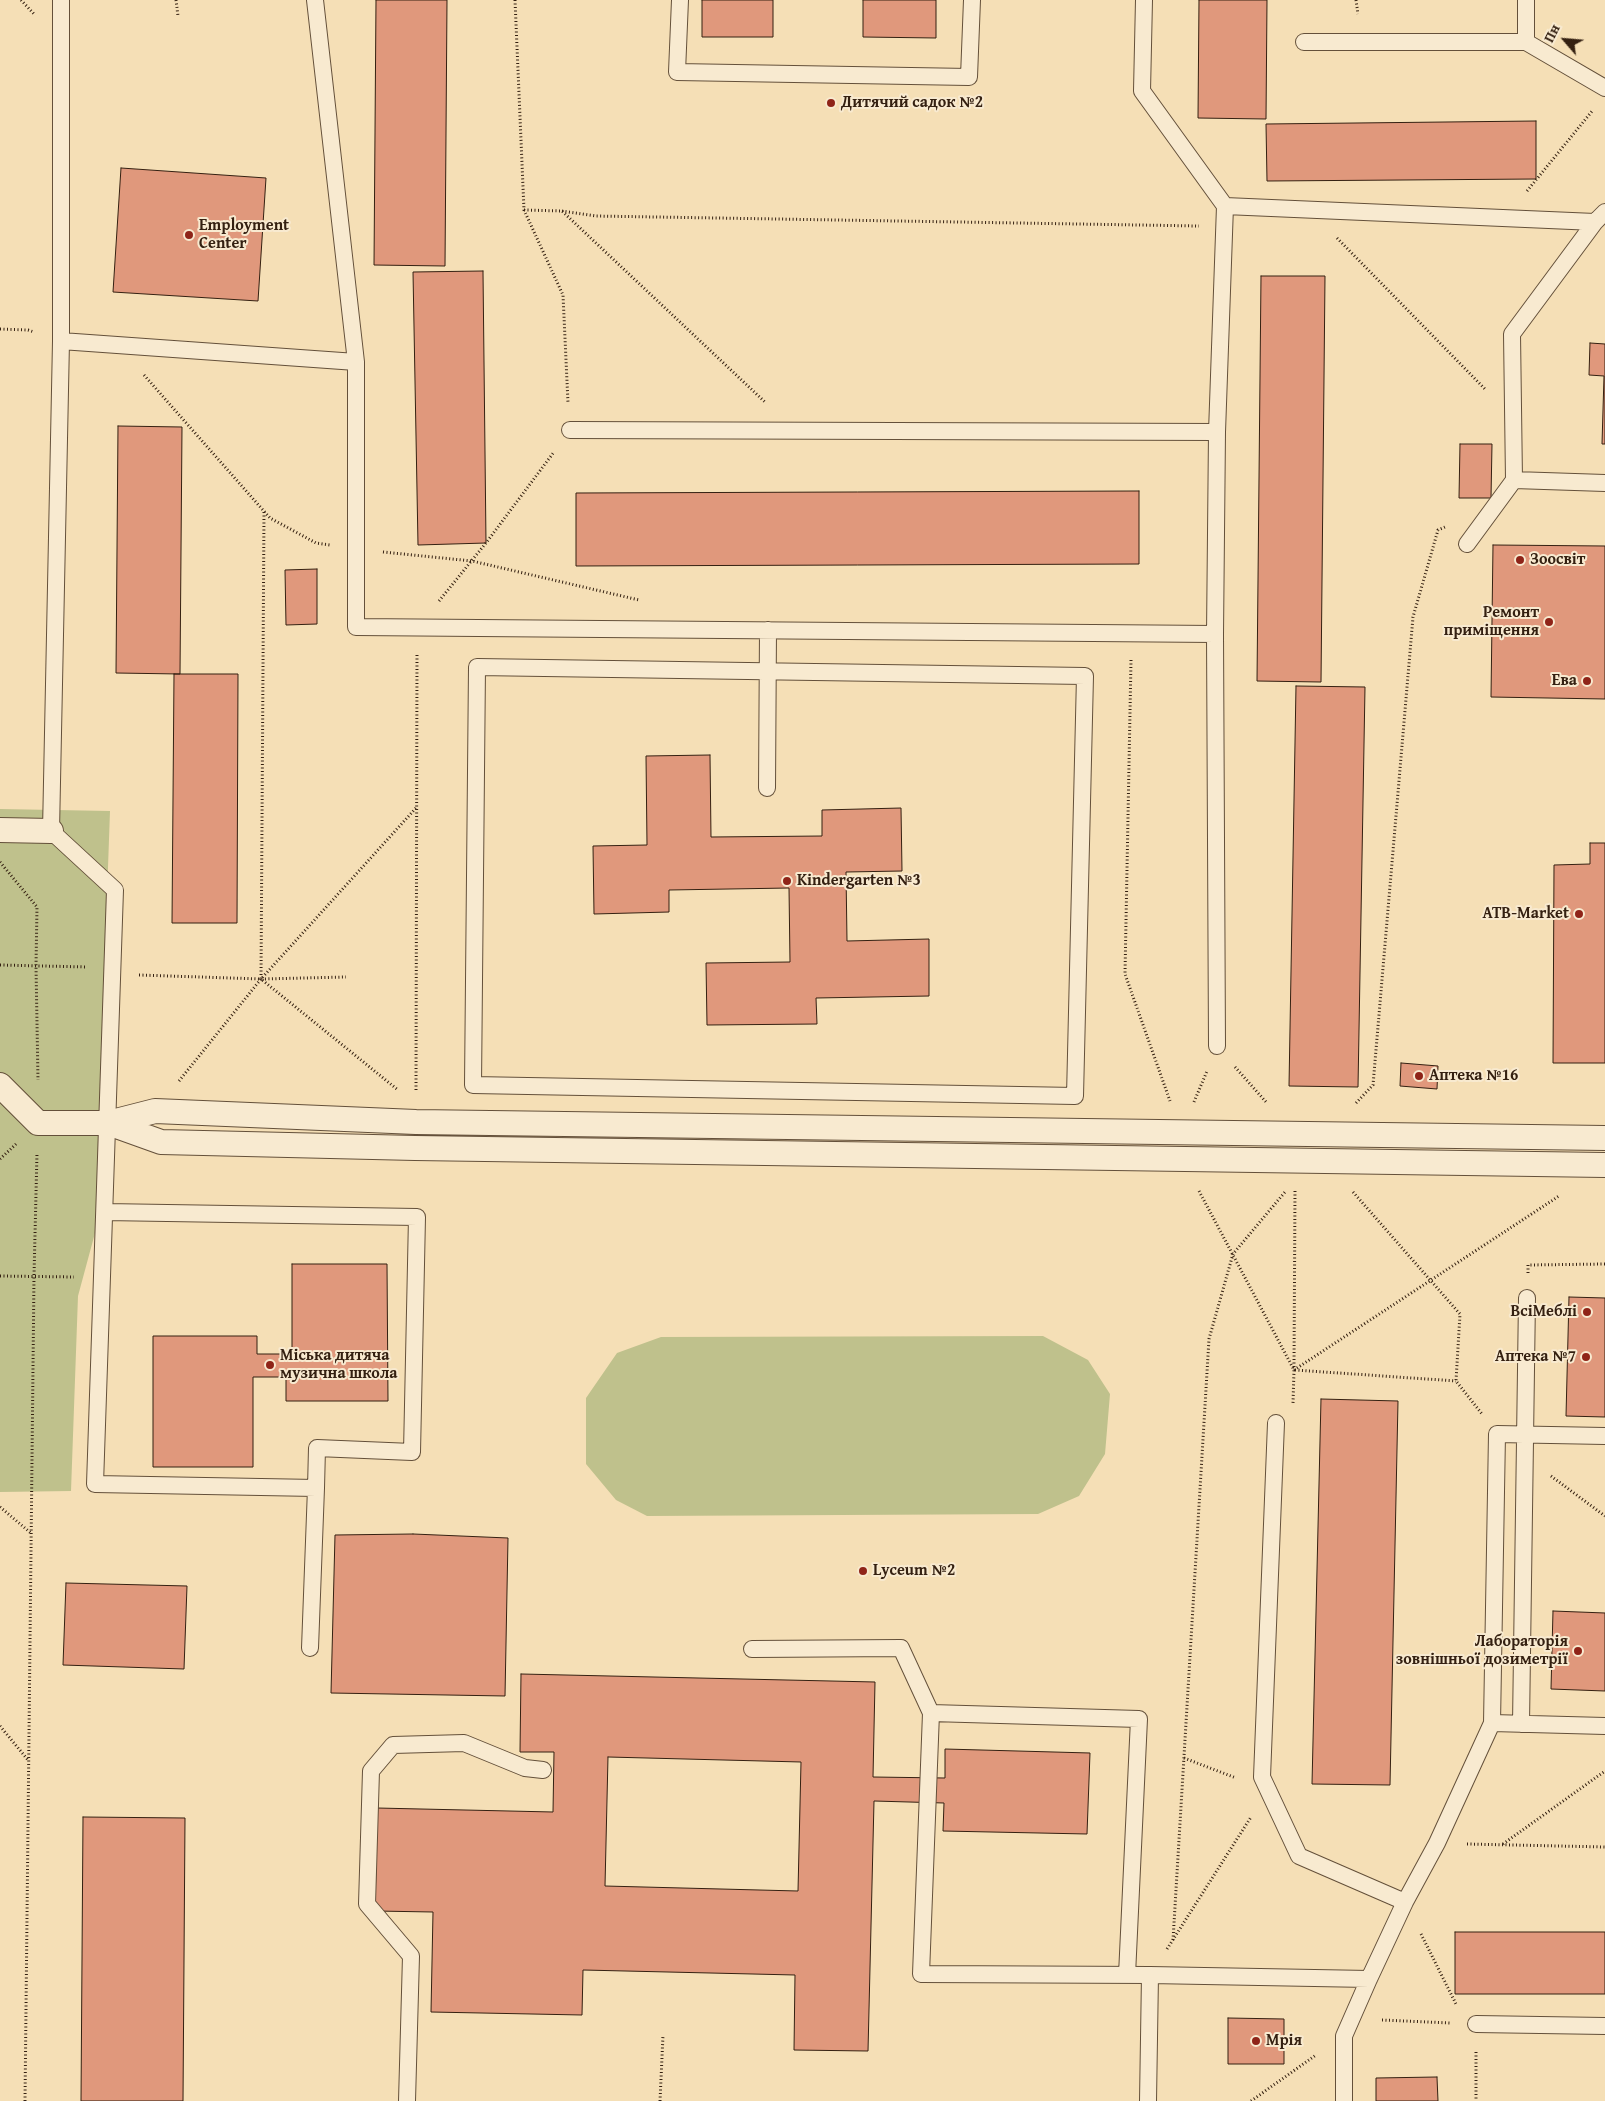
<!DOCTYPE html>
<meta charset="utf-8">
<style>
body{margin:0}
#map{position:relative;width:1605px;height:2101px;overflow:hidden;background:#f5dfb6;font-family:"Gentium Book Plus",serif}
canvas{display:block}
.north{position:absolute;left:1540px;top:15px;width:50px;height:50px;-webkit-text-stroke:4px #f8ead0;paint-order:stroke;rotate:297deg;font-size:14px;font-weight:700;line-height:20px;text-align:center;color:#342011}
.north::after{content:'';display:block;margin:auto;width:18px;height:22px;background:#342011;clip-path:polygon(50% 0,100% 100%,50% 72%,0 100%)}
</style>
<div id="map">
<canvas width="1605" height="2101"></canvas>
<div class="north">Пн</div>
</div>
<script>
const ctx = document.querySelector('canvas').getContext('2d');
ctx.lineJoin = 'round';
function paint(path, color) {
  ctx.fillStyle = color;
  ctx.fill(path, 'evenodd');
}
function poly(rows) {
  const path = new Path2D();
  for (const r of rows) {
    path.moveTo(r[0], r[1]);
    for (let i = 2; i < r.length; i += 2) path.lineTo(r[i], r[i + 1]);
  }
  return path;
}
function trace(path, color, width, dash) {
  ctx.strokeStyle = color;
  ctx.lineWidth = width;
  ctx.lineCap = dash ? 'butt' : 'round';
  ctx.setLineDash(dash || []);
  ctx.stroke(path);
}
function label(font, color, halo, rows, align = 'center') {
  ctx.font = font + ' "Gentium Book Plus",serif';
  ctx.lineWidth = 4;
  ctx.setLineDash([]);
  ctx.textBaseline = 'middle';
  ctx.strokeStyle = halo;
  ctx.fillStyle = color;
  for (const [text, x, y, turn = 0] of rows) {
    ctx.save();
    ctx.translate(x, y);
    ctx.rotate((+turn || 0) * Math.PI / 180);
    ctx.textAlign = isNaN(turn) ? turn : align;
    if (halo) ctx.strokeText(text, 0, 0);
    ctx.fillText(text, 0, 0);
    ctx.restore();
  }
}
const green = poly([
 [0,809,110,811,95,1233,78,1296,71,1491,0,1492],
 [1043,1336,1088,1360,1110,1394,1105,1454,1079,1496,1038,1514,647,1516,616,1500,586,1464,586,1398,617,1353,661,1337]
]);
const building = poly([
 [376,0,447,0,445,266,374,265,376,0],
 [702,0,773,0,773,37,702,37,702,0],
 [863,0,936,0,936,38,863,37,863,0],
 [1199,0,1267,0,1266,119,1198,118,1199,0],
 [1536,121,1536,179,1267,181,1266,124,1536,121],
 [121,168,266,178,258,301,113,292,121,168],
 [483,271,486,543,418,545,413,272,483,271],
 [1261,276,1325,276,1321,682,1257,681,1261,276],
 [1590,343,1605,344,1605,444,1602,444,1604,376,1589,375,1590,343],
 [118,426,182,427,180,674,116,673,118,426],
 [1460,444,1492,444,1491,498,1459,498,1460,444],
 [1139,491,1139,564,576,566,576,493,1139,491],
 [1493,545,1605,546,1605,699,1491,697,1493,545],
 [317,569,317,624,286,625,285,570,317,569],
 [174,674,238,674,237,923,172,923,174,674],
 [1296,686,1365,687,1358,1087,1289,1086,1296,686],
 [710,755,711,837,822,836,822,810,901,808,902,871,846,872,847,941,929,939,929,996,816,998,817,1024,707,1025,706,963,790,962,789,888,669,890,669,912,594,914,593,846,647,845,646,756,710,755],
 [1590,843,1605,843,1605,1063,1553,1063,1554,865,1590,864,1590,843],
 [1401,1063,1438,1066,1437,1089,1400,1086,1401,1063],
 [292,1264,387,1264,388,1401,286,1401,286,1377,253,1377,253,1467,153,1467,153,1336,257,1336,257,1354,292,1354,292,1264],
 [1569,1297,1605,1298,1605,1417,1566,1416,1569,1297],
 [1321,1399,1398,1401,1390,1785,1312,1784,1321,1399],
 [413,1534,508,1538,505,1696,331,1693,335,1535,413,1534],
 [66,1583,187,1586,184,1669,63,1665,66,1583],
 [1553,1611,1605,1613,1605,1691,1551,1689,1553,1611],
 [521,1674,875,1682,873,1777,945,1778,945,1749,1090,1753,1087,1834,943,1831,944,1803,874,1801,868,2051,794,2050,795,1975,583,1970,582,2015,431,2012,433,1912,375,1911,377,1808,553,1812,554,1752,520,1752,521,1674],
 [608,1757,801,1762,798,1891,605,1886,608,1757],
 [83,1817,185,1818,183,2101,81,2101,83,1817],
 [1455,1932,1605,1932,1605,1994,1455,1994,1455,1932],
 [1228,2018,1284,2019,1284,2064,1228,2064,1228,2018],
 [1437,2077,1438,2101,1376,2101,1376,2078,1437,2077]
]);
const path = poly([
 [21,0,34,14],
 [176,0,178,16],
 [515,0,524,210,563,295,568,403],
 [1356,0,1358,14],
 [1527,191,1593,110],
 [524,210,562,211,766,403],
 [562,211,596,216,1199,226],
 [1337,238,1485,389],
 [0,329,28,330,34,332],
 [144,375,270,518,316,543,330,545],
 [264,512,261,979,398,1090],
 [383,552,472,561,639,600],
 [439,601,486,543,554,452],
 [1131,660,1125,974,1170,1101],
 [0,862,37,907,36,966,38,1080],
 [0,965,87,967],
 [139,975,261,979,346,977],
 [1235,1067,1267,1103],
 [179,1081,261,979,416,808],
 [416,1090,417,654],
 [1194,1102,1207,1071],
 [1356,1103,1373,1085,1413,617,1438,530,1445,527],
 [0,1159,16,1144],
 [1199,1191,1294,1370,1293,1403],
 [1353,1192,1460,1314,1456,1381,1482,1414],
 [1528,1273,1528,1265,1605,1264],
 [0,1276,74,1277],
 [1294,1367,1295,1191],
 [1294,1370,1559,1196],
 [1295,1370,1456,1381],
 [1551,1476,1605,1516],
 [0,1507,32,1534],
 [0,1726,28,1760],
 [1184,1758,1236,1778],
 [1467,1844,1605,1847],
 [1503,1844,1605,1771],
 [1421,1934,1457,2006],
 [1173,1940,1209,1339,1233,1254,1285,1192],
 [1167,1949,1251,1817],
 [1382,2020,1450,2023],
 [1476,2052,1476,2101],
 [25,2101,34,1276,37,1153],
 [660,2101,663,2035],
 [1251,2101,1316,2055]
]);
const service = poly([
 [61,0,61,341,51,831,115,890,95,1484,316,1488,317,1448,412,1452,417,1217,105,1212],
 [315,0,356,362,356,627,1215,634,1217,432,570,430],
 [680,0,677,72,969,77,972,0],
 [1144,0,1142,91,1225,206],
 [1526,0,1526,42,1605,88],
 [1304,42,1526,42],
 [61,341,356,362],
 [1217,432,1225,206,1595,222,1605,212],
 [1514,480,1605,483],
 [1467,544,1514,480,1512,334,1595,222],
 [1215,634,1217,1046],
 [477,667,1085,676,1075,1096,473,1085,477,667],
 [767,788,768,630],
 [1276,1423,1262,1777,1299,1856,1405,1902],
 [310,1648,316,1488],
 [752,1649,901,1648,931,1713,921,1974,1150,1975],
 [931,1713,1139,1719,1127,1975],
 [1492,1723,1605,1726],
 [1521,1724,1527,1298],
 [1476,2024,1605,2026],
 [407,2101,411,1956,367,1904,371,1771,393,1745,464,1743,525,1768,543,1770],
 [1148,2101,1150,1975,1369,1979],
 [1344,2101,1344,2036,1369,1979,1405,1902,1437,1843,1492,1723,1497,1434,1605,1436]
]);
const pedestrian = poly([
 [0,830,51,831],
 [0,1085,38,1123,108,1123,161,1142,415,1148,1605,1165],
 [108,1123,155,1111,416,1122,1605,1138]
]);
const markers = [
 [831,103,5,"#8f2418"],
 [189,235,5,"#8f2418"],
 [1520,560,5,"#8f2418"],
 [1549,622,5,"#8f2418"],
 [1587,681,5,"#8f2418"],
 [787,881,5,"#8f2418"],
 [1579,914,5,"#8f2418"],
 [1419,1076,5,"#8f2418"],
 [1587,1312,5,"#8f2418"],
 [1586,1357,5,"#8f2418"],
 [270,1365,5,"#8f2418"],
 [863,1571,5,"#8f2418"],
 [1578,1651,5,"#8f2418"],
 [1256,2041,5,"#8f2418"]
];
const poiNames = [
 ["Дитячий садок №2",841,103],
 ["Employment",199,226],
 ["Center",199,244],
 ["Зоосвіт",1530,560],
 ["Ремонт",1539,613,"right"],
 ["приміщення",1539,631,"right"],
 ["Ева",1577,681,"right"],
 ["Kindergarten №3",797,881],
 ["ATB-Market",1569,914,"right"],
 ["Аптека №16",1429,1076],
 ["ВсіМеблі",1577,1312,"right"],
 ["Міська дитяча",280,1356],
 ["музична школа",280,1374],
 ["Аптека №7",1576,1357,"right"],
 ["Lyceum №2",873,1571],
 ["Лабораторія",1568,1642,"right"],
 ["зовнішньої дозиметрії",1568,1660,"right"],
 ["Мрія",1266,2041]
];
paint(green, '#bfc18c');
paint(building, '#e0987c');
trace(building, '#342011', 1);
trace(service, '#64503a', 18);
trace(pedestrian, '#64503a', 26);
trace(path, '#342011', 3, [1, 2.5]);
trace(service, '#f8ead0', 16);
trace(pedestrian, '#f8ead0', 24);
for (const [x, y, r, color] of markers) {
  const dot = new Path2D();
  dot.arc(x, y, r, 0, 2 * Math.PI);
  ctx.fillStyle = color;
  ctx.fill(dot);
  trace(dot, '#f8ead0', 2);
}
label('bold 16px', '#342011', '#f8ead0', poiNames, 'left');
</script>
